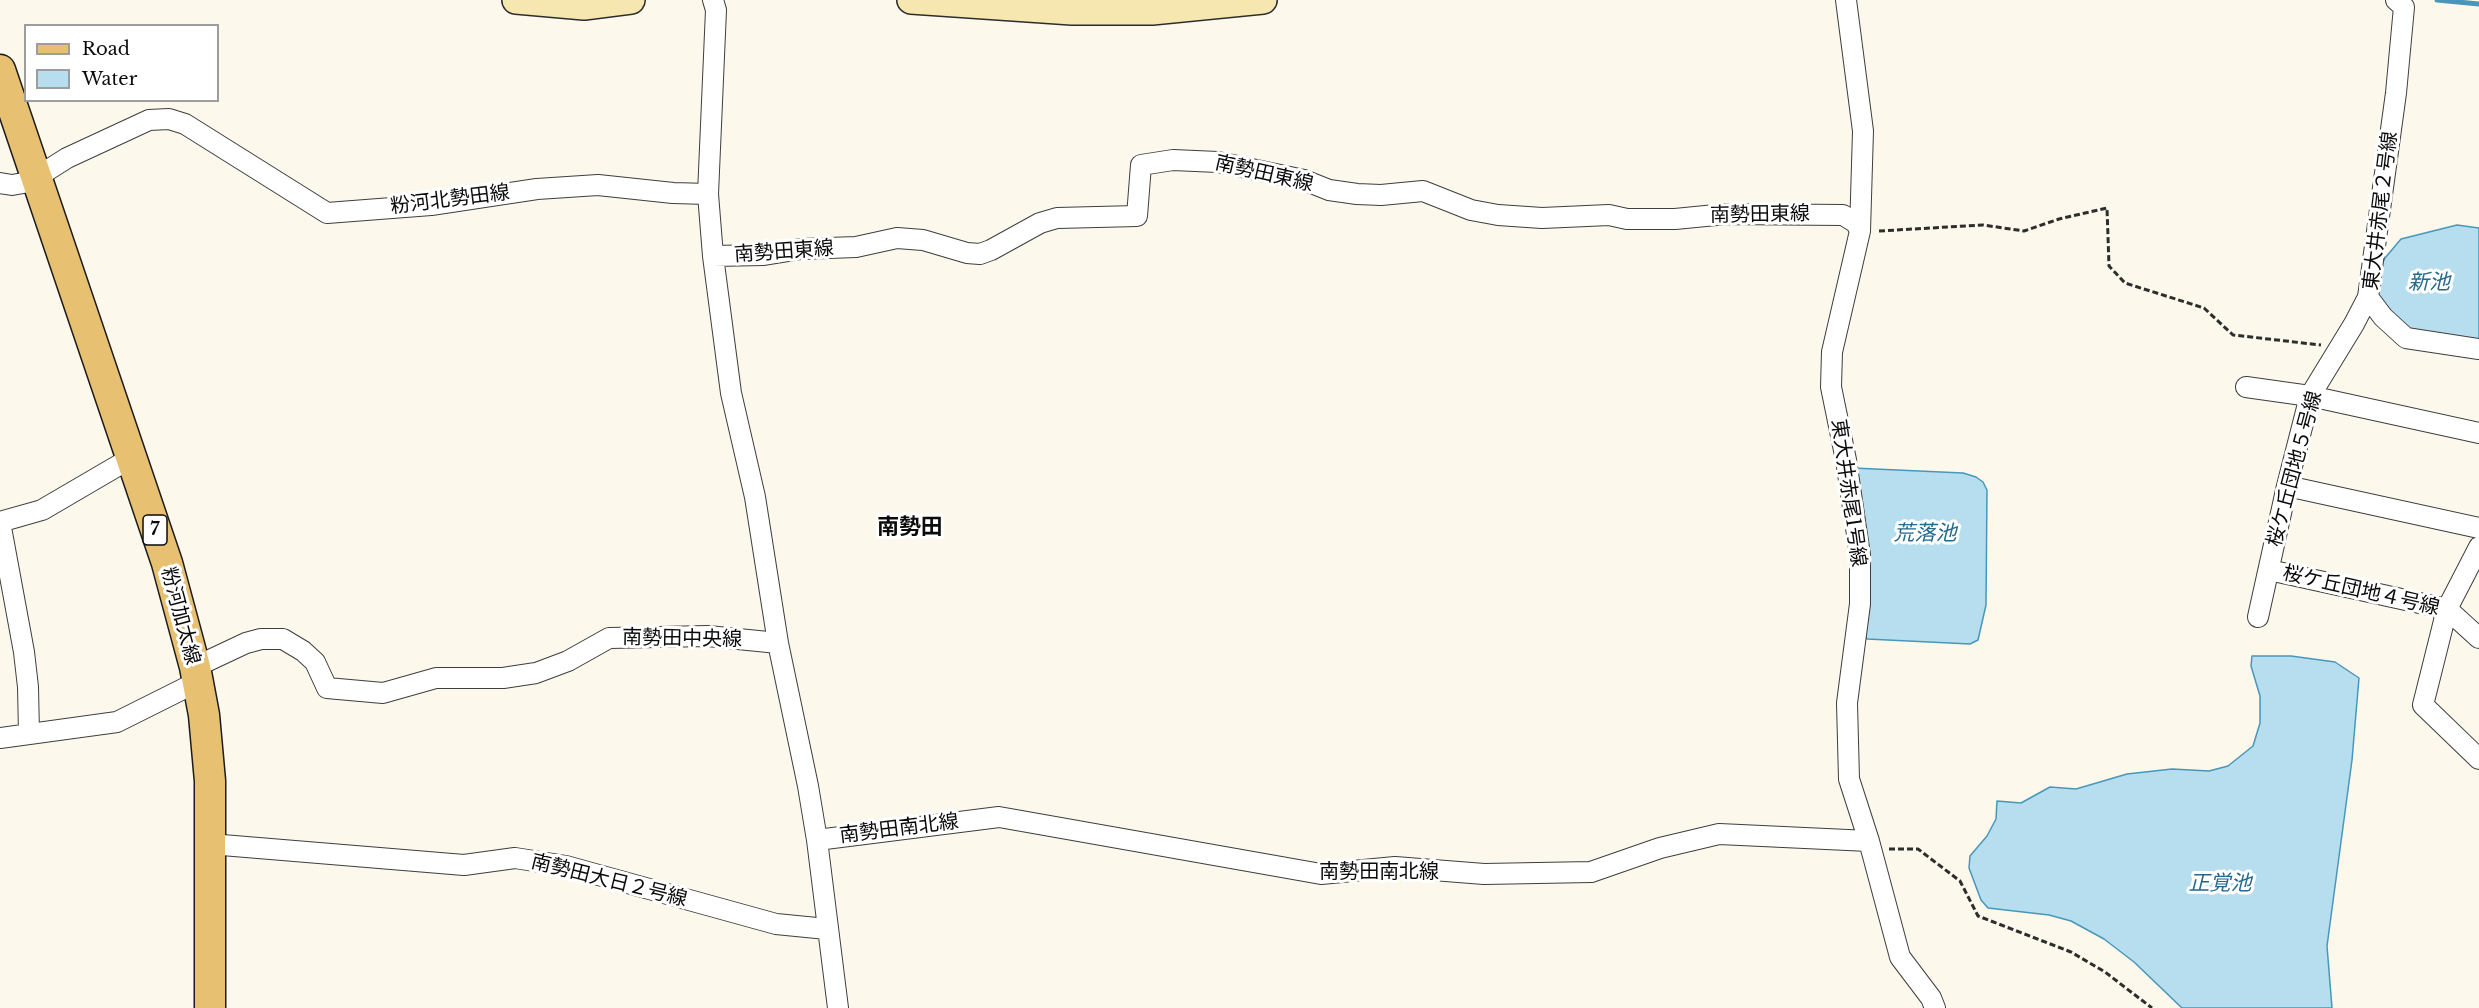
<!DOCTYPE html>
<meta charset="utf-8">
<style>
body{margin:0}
#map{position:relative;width:2479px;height:1008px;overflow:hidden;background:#fdf8ec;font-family:"Libre Baskerville",serif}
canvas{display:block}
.legend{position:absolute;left:24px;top:24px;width:195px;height:78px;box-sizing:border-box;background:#fff;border:2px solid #9d9d9d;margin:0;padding:8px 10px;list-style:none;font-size:18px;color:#0b0b0b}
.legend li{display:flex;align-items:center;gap:12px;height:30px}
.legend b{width:30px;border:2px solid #9d9d9d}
</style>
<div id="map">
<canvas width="2479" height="1008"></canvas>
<ul class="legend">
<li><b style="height:8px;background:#e7c072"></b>Road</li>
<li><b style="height:16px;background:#b7deee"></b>Water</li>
</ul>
</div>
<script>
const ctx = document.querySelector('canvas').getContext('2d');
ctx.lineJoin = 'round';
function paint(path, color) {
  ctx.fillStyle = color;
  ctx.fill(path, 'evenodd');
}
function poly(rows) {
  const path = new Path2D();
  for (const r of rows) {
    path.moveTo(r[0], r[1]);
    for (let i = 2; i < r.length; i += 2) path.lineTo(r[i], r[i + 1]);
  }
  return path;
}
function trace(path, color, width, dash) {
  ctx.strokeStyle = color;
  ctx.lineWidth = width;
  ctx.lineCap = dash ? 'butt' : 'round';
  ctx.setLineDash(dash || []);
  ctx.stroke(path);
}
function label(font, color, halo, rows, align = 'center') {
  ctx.font = font + ' "Libre Baskerville","Noto Sans JP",serif';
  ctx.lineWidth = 6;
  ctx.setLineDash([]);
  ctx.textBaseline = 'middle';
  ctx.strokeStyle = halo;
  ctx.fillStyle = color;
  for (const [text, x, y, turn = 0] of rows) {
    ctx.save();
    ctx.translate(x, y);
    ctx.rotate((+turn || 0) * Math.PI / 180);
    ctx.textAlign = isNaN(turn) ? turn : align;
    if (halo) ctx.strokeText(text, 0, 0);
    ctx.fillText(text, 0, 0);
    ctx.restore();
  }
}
const water = poly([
 [2457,225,2479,228,2479,342,2414,331,2402,326,2375,294,2374,280,2385,258,2401,239,2457,225],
 [1853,468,1963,473,1976,477,1983,482,1987,490,1986,605,1978,640,1970,644,1867,639,1862,631,1853,468],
 [2252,656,2291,656,2335,662,2359,678,2352,760,2327,946,2332,1008,2182,1008,2134,962,2104,939,2071,921,2049,915,1988,908,1981,900,1969,868,1970,856,1987,836,1996,819,1997,801,2021,803,2050,787,2076,789,2127,774,2172,769,2209,771,2228,766,2253,746,2260,723,2260,696,2251,666,2252,656]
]);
const stream = poly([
 [2437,0,2479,4]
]);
const path = poly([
 [1879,231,1983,225,2024,231,2059,219,2107,208,2109,266,2125,283,2204,308,2233,335,2321,345],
 [1889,849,1918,849,1960,881,1978,916,2071,952,2105,972,2152,1008]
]);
const street = poly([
 [1846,0,1863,131,1860,231,1832,352,1831,387,1846,460,1860,555,1860,604,1847,703,1849,779,1869,841,1900,957,1931,998,1935,1008],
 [2396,0,2404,7,2396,93,2368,297,2383,317,2406,338,2479,349],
 [0,183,12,185,29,182,67,158,149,120,169,119,185,124,327,213,431,205,537,189,598,185,673,193,708,194,716,10,713,0],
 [708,194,713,256,731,393,755,497,778,643,808,786,817,840,838,1008],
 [713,256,764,255,801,249,856,247,897,238,923,240,967,253,980,254,991,250,1040,223,1057,218,1137,216,1141,165,1173,160,1218,162,1304,180,1329,190,1357,194,1381,195,1423,191,1471,210,1498,215,1542,218,1609,215,1627,219,1675,219,1726,214,1843,215,1856,223,1860,231],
 [2246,387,2310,396,2479,433],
 [2287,486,2479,528],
 [0,522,24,652,28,687,29,734],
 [0,522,42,510,131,458],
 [2479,547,2447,609,2423,705,2479,759],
 [2269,570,2447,609,2479,638],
 [2258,617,2287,486,2310,396,2354,324,2368,297],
 [195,667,246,643,261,639,283,639,303,651,315,662,327,688,383,693,436,678,503,678,536,673,568,661,609,638,708,636,778,643],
 [0,738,117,722,197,682],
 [817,840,999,817,1321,874,1395,867,1484,874,1591,872,1660,848,1719,834,1869,841],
 [210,844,464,865,515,858,566,866,776,924,827,929]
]);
const secondary = poly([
 [516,0,584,6,631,0],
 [911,0,1072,11,1152,11,1263,0]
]);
const primary = poly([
 [0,70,167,563,195,667,204,715,210,781,210,1008]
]);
const shields = [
 [155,530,24]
];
const shieldNames = [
 ["7",155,530]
];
const streetNames = [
 ["南勢田東線",1264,174,13],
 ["粉河北勢田線",450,200,-7],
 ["東大井赤尾２号線",2381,211,-83],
 ["南勢田東線",1760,215,-1],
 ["南勢田東線",784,252,-4],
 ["桜ケ丘団地５号線",2295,469,-75],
 ["東大井赤尾1号線",1848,493,82],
 ["桜ケ丘団地４号線",2361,591,13],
 ["粉河加太線",180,616,75],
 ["南勢田中央線",682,639,1],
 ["南勢田南北線",899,829,-7],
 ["南勢田南北線",1379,872],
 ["南勢田大日２号線",609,881,14]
];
const waterNames = [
 ["新池",2429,283],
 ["荒落池",1925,534],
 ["正覚池",2220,884]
];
const quarterNames = [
 ["南勢田",910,528]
];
paint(water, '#b7deee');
trace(water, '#4897bb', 1.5);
trace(stream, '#4897bb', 5);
trace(street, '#3e3e3e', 22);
trace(secondary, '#2d2d2d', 30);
trace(primary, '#1c1c1c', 33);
trace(path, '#2d2d2d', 3, [6, 3]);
trace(street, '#fff', 20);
trace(secondary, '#f5e7af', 27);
trace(primary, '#e7c072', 30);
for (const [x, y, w] of shields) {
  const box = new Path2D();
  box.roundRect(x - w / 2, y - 15, w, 30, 4.5);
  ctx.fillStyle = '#fff';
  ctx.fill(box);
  trace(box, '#0b0b0b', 1.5);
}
label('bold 18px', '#0b0b0b', null, shieldNames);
label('20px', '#0b0b0b', '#fff', streetNames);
label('italic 21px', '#25698d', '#fff', waterNames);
label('bold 22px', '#0b0b0b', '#fff', quarterNames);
</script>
